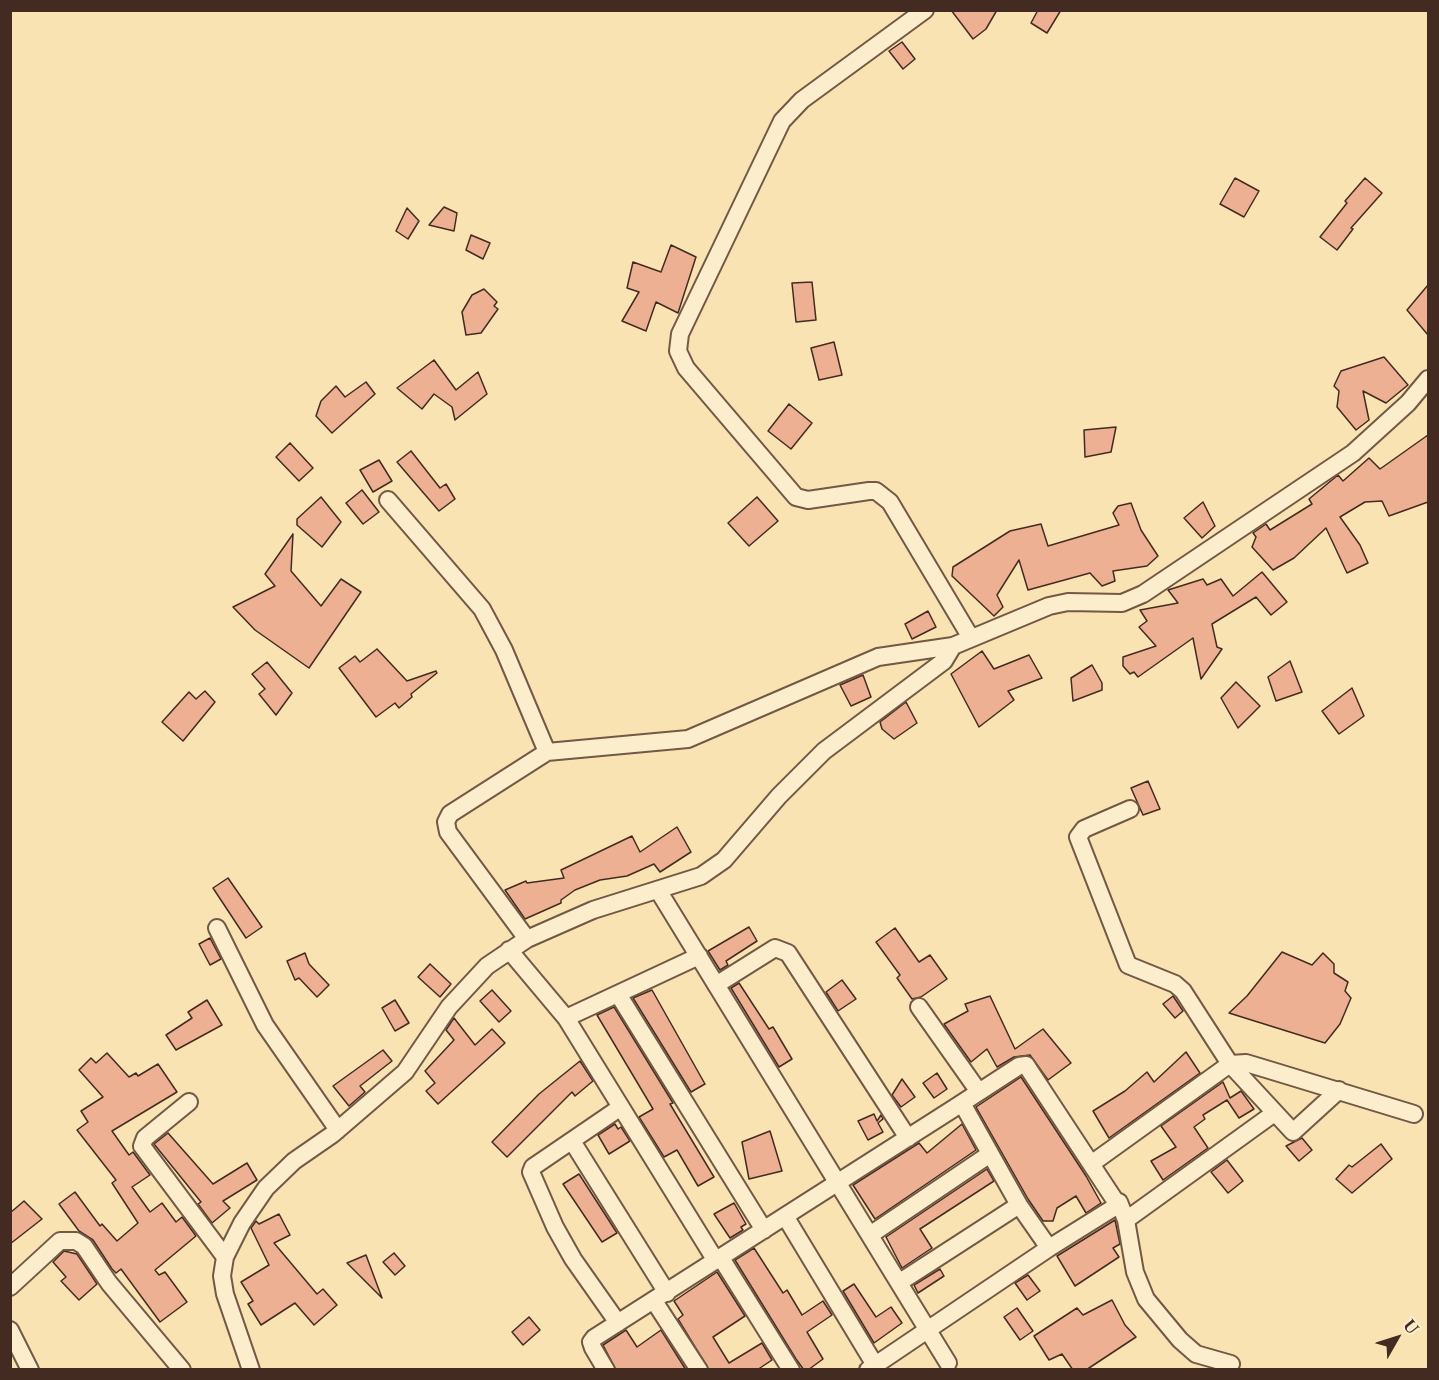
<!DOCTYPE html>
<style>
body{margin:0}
#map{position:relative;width:1439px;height:1380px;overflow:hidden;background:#fae3b2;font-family:"Libre Caslon Text",serif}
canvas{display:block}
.frame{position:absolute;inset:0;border:12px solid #442b21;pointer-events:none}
.north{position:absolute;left:1367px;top:1308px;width:60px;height:60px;-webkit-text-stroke:4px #fcedcd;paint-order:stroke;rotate:51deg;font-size:16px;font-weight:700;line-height:24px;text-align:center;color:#442b21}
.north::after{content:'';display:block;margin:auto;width:21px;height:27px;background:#442b21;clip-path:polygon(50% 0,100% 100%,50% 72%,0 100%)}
</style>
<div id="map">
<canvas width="1439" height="1380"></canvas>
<div class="frame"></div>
<div class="north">U</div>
</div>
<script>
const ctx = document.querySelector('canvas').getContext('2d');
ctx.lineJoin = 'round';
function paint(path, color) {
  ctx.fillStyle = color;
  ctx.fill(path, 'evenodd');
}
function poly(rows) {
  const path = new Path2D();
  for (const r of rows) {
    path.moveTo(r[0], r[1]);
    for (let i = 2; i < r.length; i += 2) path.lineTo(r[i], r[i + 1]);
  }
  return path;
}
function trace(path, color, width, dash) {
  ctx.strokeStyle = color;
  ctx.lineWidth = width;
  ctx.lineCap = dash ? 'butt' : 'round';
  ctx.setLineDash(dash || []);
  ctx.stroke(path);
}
const building = poly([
 [951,10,997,10,986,29,973,39,951,10],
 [1038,10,1061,10,1047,33,1031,23,1038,10],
 [902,42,915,59,903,69,889,51,902,42],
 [1235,178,1259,191,1244,217,1220,204,1235,178],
 [1365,178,1382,193,1351,228,1353,229,1337,250,1320,237,1347,203,1345,201,1365,178],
 [444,207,457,213,454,231,429,225,444,207],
 [407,208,419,221,408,239,396,231,407,208],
 [471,235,490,243,483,259,466,250,471,235],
 [671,245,696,257,678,313,656,302,646,331,622,321,639,292,627,288,633,262,661,272,671,245],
 [812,282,816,320,796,322,792,283,812,282],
 [1428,285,1428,335,1407,310,1428,285],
 [484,289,497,302,494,306,498,309,481,333,466,335,462,312,472,295,484,289],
 [834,342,842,375,819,380,811,348,834,342],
 [1384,357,1408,385,1386,403,1363,391,1369,420,1356,430,1337,407,1339,391,1334,386,1341,371,1384,357],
 [434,360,456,390,478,372,487,394,455,420,452,407,434,394,422,409,397,388,434,360],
 [366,382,375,394,332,433,316,416,321,401,336,386,345,397,366,382],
 [789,404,812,423,791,449,768,431,789,404],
 [1116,427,1111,452,1085,457,1084,430,1116,427],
 [1428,435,1428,502,1389,516,1382,501,1365,502,1340,517,1360,545,1368,563,1347,573,1326,528,1294,558,1273,570,1252,547,1256,537,1253,533,1266,524,1270,530,1312,504,1309,499,1338,475,1343,481,1369,458,1380,469,1428,435],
 [290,443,313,468,299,481,276,457,290,443],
 [411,451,440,488,446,484,455,499,439,511,397,462,411,451],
 [379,460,392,481,373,492,360,470,379,460],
 [362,490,379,512,363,524,346,503,362,490],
 [321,497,341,522,322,547,297,525,297,519,321,497],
 [757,497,778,521,749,546,728,523,757,497],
 [1203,502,1215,526,1202,538,1184,518,1203,502],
 [1131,503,1141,530,1158,556,1147,566,1113,571,1115,581,1102,586,1090,573,1028,590,1019,560,997,595,1003,607,994,616,952,576,953,567,1010,531,1041,524,1048,546,1119,525,1113,513,1118,506,1131,503],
 [293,534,291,571,321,606,341,579,361,592,309,668,255,630,233,607,275,586,265,574,293,534],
 [1262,572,1287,602,1271,615,1256,597,1212,624,1217,647,1222,649,1201,679,1193,638,1138,677,1134,672,1130,674,1123,666,1123,657,1156,646,1139,627,1147,621,1140,610,1178,603,1168,590,1203,579,1207,585,1221,579,1233,596,1262,572],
 [928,611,936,627,912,639,905,624,928,611],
 [377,649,407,681,436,671,437,673,411,694,412,697,399,708,395,703,376,717,339,668,355,656,360,662,377,649],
 [982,651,994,669,1029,655,1042,678,1008,691,1014,700,979,727,951,674,982,651],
 [1290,661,1302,692,1276,701,1268,677,1290,661],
 [267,662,292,693,276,715,259,694,265,689,252,674,267,662],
 [1092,665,1102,683,1102,690,1073,701,1071,678,1092,665],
 [863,675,871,697,851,706,840,685,863,675],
 [1236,682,1260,706,1238,728,1221,698,1236,682],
 [1352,688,1364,716,1339,734,1322,711,1352,688],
 [205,691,215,702,183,741,162,722,189,692,196,699,205,691],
 [906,702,917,723,894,739,882,729,880,722,906,702],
 [1148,781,1160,809,1143,815,1131,788,1148,781],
 [677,827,691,852,660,872,654,864,627,876,600,880,575,890,561,900,561,903,525,919,505,890,526,881,527,883,564,878,561,870,632,836,640,852,677,827],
 [228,878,262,927,246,938,213,888,228,878],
 [749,927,757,941,726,961,728,965,720,970,708,951,749,927],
 [895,928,919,962,930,955,947,979,921,997,912,999,897,978,900,975,876,942,895,928],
 [210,938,221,959,210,965,199,944,210,938],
 [1282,952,1312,965,1323,953,1334,964,1334,973,1348,982,1345,991,1351,998,1340,1024,1325,1043,1229,1013,1247,996,1282,952],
 [305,953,309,964,329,985,317,997,299,978,295,980,287,961,305,953],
 [430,964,451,984,440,997,418,977,430,964],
 [842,980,856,999,838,1011,826,992,842,980],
 [739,983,769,1029,773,1027,792,1059,779,1067,731,988,739,983],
 [492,990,511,1011,499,1022,480,1001,492,990],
 [652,990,705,1084,691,1092,633,998,652,990],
 [990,996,1015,1049,1043,1029,1071,1063,1048,1080,1030,1055,1014,1057,997,1067,987,1049,971,1062,944,1024,968,1011,965,1004,990,996],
 [1173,996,1183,1011,1175,1018,1163,1004,1173,996],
 [207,1000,222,1025,176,1050,166,1035,192,1018,188,1012,207,1000],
 [395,1000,409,1023,395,1031,382,1008,395,1000],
 [614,1007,673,1103,670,1104,714,1177,698,1186,677,1150,664,1157,639,1117,653,1109,597,1015,614,1007],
 [454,1018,475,1045,492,1029,505,1043,438,1104,426,1091,435,1083,425,1071,454,1040,446,1030,454,1018],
 [383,1050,392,1061,360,1086,365,1092,349,1106,333,1086,383,1050],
 [1186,1052,1200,1073,1109,1138,1093,1111,1125,1091,1147,1072,1154,1082,1186,1052],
 [107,1053,129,1077,136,1073,138,1076,158,1064,177,1092,112,1131,129,1155,133,1152,150,1175,132,1187,150,1212,162,1203,176,1222,182,1217,196,1236,155,1270,159,1275,165,1272,187,1302,160,1322,121,1269,116,1273,112,1269,93,1240,79,1231,59,1204,75,1192,100,1226,102,1224,117,1241,138,1223,112,1183,116,1180,77,1130,88,1122,81,1111,103,1097,79,1070,91,1058,96,1063,107,1053],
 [580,1061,593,1081,575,1096,572,1092,507,1157,492,1142,539,1094,580,1061],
 [937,1073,947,1089,934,1098,923,1083,937,1073],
 [1021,1077,1086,1176,1101,1203,1086,1213,1076,1196,1057,1208,1053,1221,1043,1221,1028,1199,976,1107,1021,1077],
 [902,1079,915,1097,901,1107,892,1095,902,1079],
 [1223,1082,1230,1098,1241,1091,1254,1109,1239,1118,1227,1100,1203,1115,1205,1119,1194,1127,1208,1148,1163,1180,1151,1161,1176,1147,1161,1126,1223,1082],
 [874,1114,877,1121,881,1115,883,1119,878,1123,883,1132,868,1140,858,1121,874,1114],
 [615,1124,618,1129,621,1127,630,1141,609,1154,598,1135,615,1124],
 [962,1124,976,1150,875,1219,853,1185,919,1143,927,1153,962,1124],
 [770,1131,782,1171,749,1179,742,1142,770,1131],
 [168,1133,213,1184,247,1163,257,1180,223,1201,230,1208,212,1223,198,1204,201,1202,154,1144,168,1133],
 [1302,1138,1312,1150,1299,1161,1286,1146,1302,1138],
 [1381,1144,1392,1159,1352,1193,1336,1179,1349,1165,1352,1167,1381,1144],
 [1227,1160,1243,1181,1228,1193,1211,1172,1227,1160],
 [987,1169,994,1181,920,1229,932,1248,902,1268,886,1237,987,1169],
 [579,1174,617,1233,602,1242,563,1184,579,1174],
 [24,1201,42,1219,10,1244,10,1213,24,1201],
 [734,1203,746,1224,741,1227,743,1230,730,1238,714,1214,734,1203],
 [279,1214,290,1235,274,1243,317,1294,323,1289,337,1305,314,1325,295,1303,261,1325,248,1304,253,1301,241,1282,269,1265,251,1228,256,1221,259,1224,279,1214],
 [1115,1220,1120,1244,1113,1248,1119,1257,1075,1286,1057,1256,1115,1220],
 [754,1248,783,1293,787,1290,802,1315,823,1301,832,1315,807,1332,823,1359,808,1370,804,1370,796,1359,735,1260,754,1248],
 [64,1251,77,1254,97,1284,79,1300,61,1281,66,1277,53,1262,64,1251],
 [394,1253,405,1266,395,1275,383,1262,394,1253],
 [366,1255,382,1298,347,1263,366,1255],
 [940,1269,944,1276,918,1293,914,1285,940,1269],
 [717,1272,745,1316,713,1337,729,1363,762,1343,772,1360,757,1370,709,1370,678,1319,683,1315,674,1301,717,1272],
 [1028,1275,1040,1291,1027,1300,1015,1283,1028,1275],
 [854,1284,876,1317,891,1307,902,1323,874,1343,843,1291,854,1284],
 [1112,1300,1125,1325,1136,1337,1086,1370,1073,1370,1062,1354,1049,1360,1034,1336,1077,1308,1083,1315,1112,1300],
 [1017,1308,1033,1331,1020,1340,1004,1317,1017,1308],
 [529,1317,540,1330,523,1345,512,1332,529,1317],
 [626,1330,637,1347,661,1330,686,1370,616,1370,603,1345,626,1330]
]);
const street = poly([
 [925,10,802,100,782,121,680,334,678,351,686,368,796,497,808,500,869,491,876,491,890,502,971,638],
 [388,500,482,609,504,650,547,752],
 [1130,809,1084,829,1078,837,1128,965,1175,984,1183,991,1230,1064,1293,1132,1339,1090],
 [658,890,948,1363],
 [217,928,265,1025,338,1130],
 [527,939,448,832,446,822,450,814,547,752,688,739,878,657,953,646],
 [509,950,566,1018,699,956],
 [716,985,775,948,788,953,908,1138],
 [618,994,764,1230],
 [919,1007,979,1092],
 [566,1018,716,1261],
 [189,1102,145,1138,142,1146,225,1257],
 [959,1105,1019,1066,1026,1065,1091,1164],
 [572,1141,667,1293],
 [1119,1202,1126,1220,1135,1272,1146,1299,1180,1340,1196,1354,1231,1364],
 [785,1216,878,1370],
 [1126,1220,1273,1114],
 [870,1235,990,1154],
 [721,1258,791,1370],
 [900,1282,1019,1205],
 [10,1287,60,1241,76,1241,84,1246,109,1283,182,1370],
 [654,1301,699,1370],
 [618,1323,573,1259,555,1227,531,1172,533,1167,621,1107],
 [10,1330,30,1370],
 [251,1370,225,1294,222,1276,225,1257,242,1223,266,1188,294,1161,333,1134,405,1072,449,1007,487,966,527,939,593,910,701,876,724,860,779,796,824,751,944,661,953,646,1049,606,1068,602,1122,603,1143,594,1353,453,1408,403,1428,379],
 [606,1370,593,1348,591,1342,594,1338,959,1105,963,1105,1019,1205,1049,1248,1118,1205,1091,1164,1230,1064,1246,1063,1266,1069,1414,1114],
 [868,1370,1049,1248]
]);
paint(building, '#edb092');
trace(building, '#442b21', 1.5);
trace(street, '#725945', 20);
trace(street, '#fcedcd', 16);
</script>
